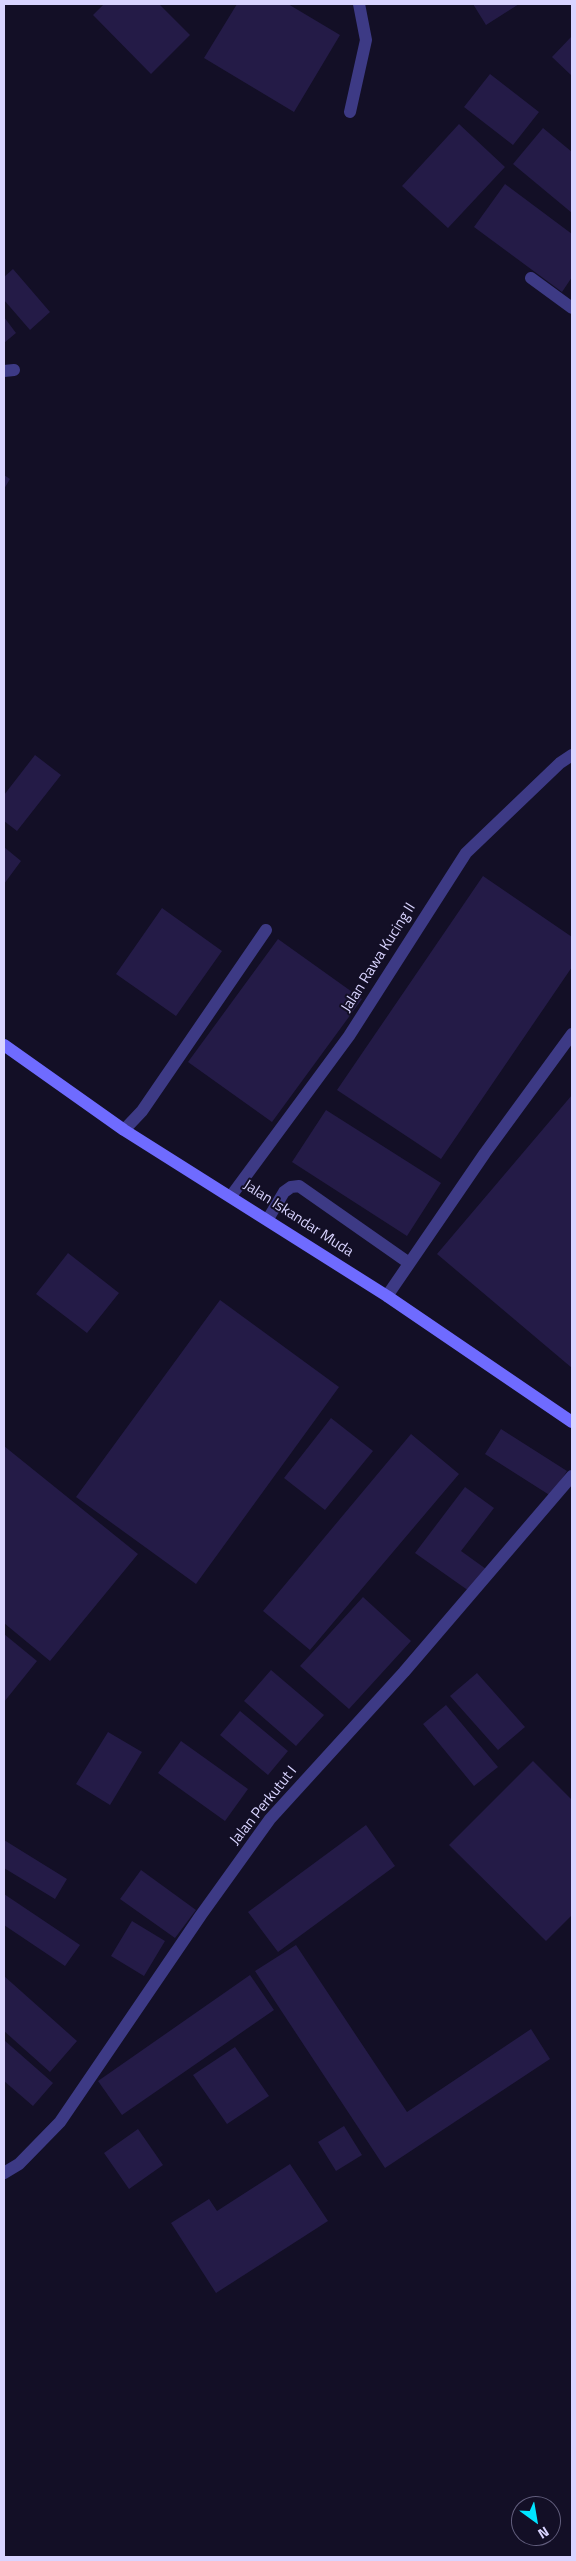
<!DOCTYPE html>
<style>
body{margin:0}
#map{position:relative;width:576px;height:2561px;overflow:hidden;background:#130f26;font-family:"Titillium Web",sans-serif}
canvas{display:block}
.frame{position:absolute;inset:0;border:5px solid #d9d4ff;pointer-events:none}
.north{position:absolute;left:511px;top:2496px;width:50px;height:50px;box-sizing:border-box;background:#130f26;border:1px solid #625e7d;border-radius:50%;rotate:148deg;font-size:14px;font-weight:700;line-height:20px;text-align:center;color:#d9d4ff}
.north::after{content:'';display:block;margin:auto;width:18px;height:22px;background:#00e5ff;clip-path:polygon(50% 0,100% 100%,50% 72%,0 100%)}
</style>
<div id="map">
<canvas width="576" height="2561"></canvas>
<div class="frame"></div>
<div class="north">N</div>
</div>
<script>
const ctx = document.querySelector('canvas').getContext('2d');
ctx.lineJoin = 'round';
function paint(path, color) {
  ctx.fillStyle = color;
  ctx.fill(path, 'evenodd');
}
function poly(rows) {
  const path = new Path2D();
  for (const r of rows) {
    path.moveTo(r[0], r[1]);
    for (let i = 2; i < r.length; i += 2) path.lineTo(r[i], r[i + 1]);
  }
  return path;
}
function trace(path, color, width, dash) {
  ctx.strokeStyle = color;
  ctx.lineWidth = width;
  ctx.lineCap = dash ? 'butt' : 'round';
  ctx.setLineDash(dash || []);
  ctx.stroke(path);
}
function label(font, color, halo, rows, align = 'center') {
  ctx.font = font + ' "Titillium Web",sans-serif';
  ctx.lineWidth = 4;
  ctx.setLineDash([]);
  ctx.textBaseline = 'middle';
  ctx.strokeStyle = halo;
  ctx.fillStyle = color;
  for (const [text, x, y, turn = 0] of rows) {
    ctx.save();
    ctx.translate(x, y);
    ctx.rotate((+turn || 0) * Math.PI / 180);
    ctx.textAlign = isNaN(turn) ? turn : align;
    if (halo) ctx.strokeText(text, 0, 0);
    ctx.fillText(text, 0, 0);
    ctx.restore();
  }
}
const building = poly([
 [104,4,159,4,190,35,151,74,93,15],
 [237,4,288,4,340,35,294,112,204,58],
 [473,4,519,4,486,25],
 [572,36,572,76,552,57],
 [490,74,539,112,513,145,464,107],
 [459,124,505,167,448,228,402,186],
 [543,128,572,152,572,213,513,164],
 [505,184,572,234,572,277,562,292,474,227],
 [13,269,50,312,30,330,4,300,4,277],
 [4,317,16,333,4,343],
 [4,475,10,479,4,489],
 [35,755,61,775,17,831,4,821,4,795],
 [4,847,21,861,4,884],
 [483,876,572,937,572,967,441,1159,337,1090],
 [162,908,222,951,176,1016,116,974],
 [278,939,362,999,272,1122,188,1062],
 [572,1095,572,1368,437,1254],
 [326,1110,441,1183,407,1236,292,1162],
 [68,1253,119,1293,87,1333,36,1294],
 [220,1300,339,1387,196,1584,76,1497],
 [331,1418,373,1451,325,1510,284,1478],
 [501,1429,567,1471,551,1496,485,1454],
 [411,1434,459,1474,310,1650,263,1611],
 [4,1446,138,1554,50,1661,4,1623],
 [465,1487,494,1508,461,1551,486,1569,469,1591,415,1553],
 [363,1597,411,1641,349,1709,300,1666],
 [4,1634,37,1661,4,1702],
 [271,1670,324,1715,296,1746,244,1701],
 [477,1673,525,1727,498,1750,450,1696],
 [446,1705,498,1767,474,1786,423,1724],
 [240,1711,288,1751,268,1775,220,1735],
 [108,1732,142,1752,110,1805,76,1784],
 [181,1741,248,1789,225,1821,158,1773],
 [533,1761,572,1800,572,1915,546,1941,449,1845],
 [366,1825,395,1866,278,1952,248,1912],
 [4,1840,67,1879,55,1899,4,1868],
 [141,1870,196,1910,175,1938,120,1899],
 [4,1894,80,1945,65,1966,4,1925],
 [132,1921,165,1941,144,1976,111,1956],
 [296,1945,407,2112,531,2029,550,2059,385,2168,255,1971],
 [250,1975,274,2010,122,2115,98,2081],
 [4,1976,77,2041,50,2072,4,2031],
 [4,2040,53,2083,33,2106,4,2081],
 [235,2047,269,2096,227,2124,193,2075],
 [344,2126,362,2155,336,2171,318,2142],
 [138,2129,163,2165,129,2189,104,2153],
 [290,2164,328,2221,216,2293,171,2223,209,2199,217,2211]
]);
const lane = poly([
 [4,371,14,370],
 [124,1130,142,1111,266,930],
 [268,1219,284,1192,291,1187,299,1186,409,1263],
 [387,1296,485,1153,572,1034]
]);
const street = poly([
 [350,112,366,40,359,4],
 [531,278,572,308],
 [231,1196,349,1036,466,853,560,763,572,755],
 [4,2173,19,2164,60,2122,201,1915,270,1819,404,1672,572,1476]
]);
const secondary = poly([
 [4,1045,124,1130,387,1296,572,1422]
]);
const streetNames = [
 ["Jalan Rawa Kucing II",379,958,-58],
 ["Jalan Iskandar Muda",298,1219,33],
 ["Jalan Perkutut I",264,1806,-51]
];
paint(building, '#241b47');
trace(lane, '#3d3a85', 12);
trace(street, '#3d3a85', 12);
trace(secondary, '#6f6bff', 12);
label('15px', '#d9d4ff', '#130f26', streetNames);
</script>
